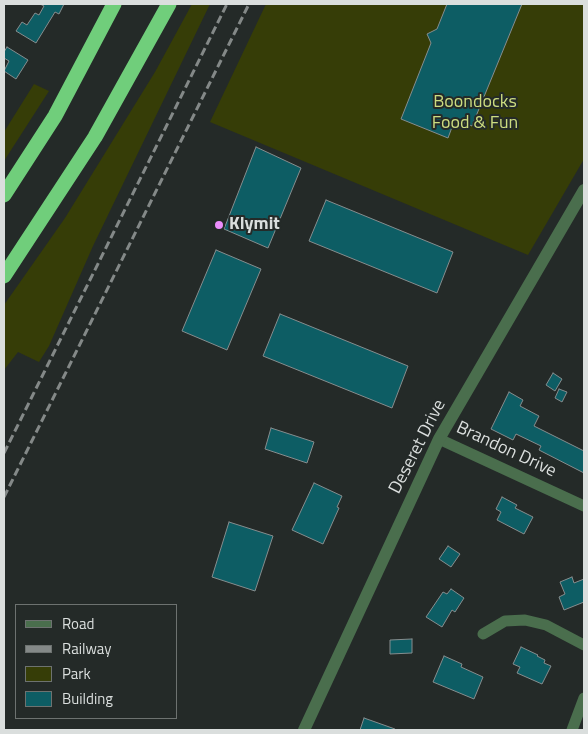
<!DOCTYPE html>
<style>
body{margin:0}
#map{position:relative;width:588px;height:734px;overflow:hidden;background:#242a28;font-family:"Titillium Web",sans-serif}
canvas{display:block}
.frame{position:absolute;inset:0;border:5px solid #dadedd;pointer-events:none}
.legend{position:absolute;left:15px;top:604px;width:162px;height:115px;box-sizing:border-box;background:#242a28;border:1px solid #6d7270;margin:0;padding:6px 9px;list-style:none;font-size:15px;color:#dadedd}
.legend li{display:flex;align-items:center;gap:10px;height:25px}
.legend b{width:25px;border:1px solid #6d7270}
</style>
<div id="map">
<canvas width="588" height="734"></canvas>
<div class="frame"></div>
<ul class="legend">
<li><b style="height:6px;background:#4a6e4d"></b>Road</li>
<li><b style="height:6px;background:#848988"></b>Railway</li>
<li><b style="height:14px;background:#363d07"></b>Park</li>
<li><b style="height:14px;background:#0d5d64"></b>Building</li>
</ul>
</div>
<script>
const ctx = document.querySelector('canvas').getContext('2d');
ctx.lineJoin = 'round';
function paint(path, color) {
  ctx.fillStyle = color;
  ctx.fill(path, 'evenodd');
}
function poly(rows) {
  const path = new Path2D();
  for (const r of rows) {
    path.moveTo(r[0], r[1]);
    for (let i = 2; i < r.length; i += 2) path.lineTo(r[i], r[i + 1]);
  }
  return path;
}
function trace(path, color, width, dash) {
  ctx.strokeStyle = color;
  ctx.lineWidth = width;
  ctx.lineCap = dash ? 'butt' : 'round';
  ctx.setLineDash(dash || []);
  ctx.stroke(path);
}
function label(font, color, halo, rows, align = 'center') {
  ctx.font = font + ' "Titillium Web",sans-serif';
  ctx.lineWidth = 4;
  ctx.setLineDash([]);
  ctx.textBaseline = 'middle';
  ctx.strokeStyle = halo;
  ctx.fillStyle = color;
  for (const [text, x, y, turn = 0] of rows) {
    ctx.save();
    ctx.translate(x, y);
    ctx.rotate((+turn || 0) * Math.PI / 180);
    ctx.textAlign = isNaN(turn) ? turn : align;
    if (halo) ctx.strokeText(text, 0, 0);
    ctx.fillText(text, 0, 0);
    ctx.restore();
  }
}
const green = poly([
 [192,4,210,4,93,246,49,346,39,362,18,352,4,370,4,305,65,218,155,72],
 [266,4,584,4,584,159,528,255,210,122],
 [34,84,49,91,4,161,4,132]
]);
const building = poly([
 [40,4,64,4,59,14,55,12,36,43,16,31,22,22,27,25,35,13,39,15,44,6,40,4],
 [447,4,522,4,472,126,455,119,448,138,401,119,431,43,427,34,437,29,447,4],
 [7,47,28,60,16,79,4,71,9,61,4,58,4,52,7,47],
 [256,147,301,168,268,248,224,229,256,147],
 [326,200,453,252,437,293,309,241,326,200],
 [216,250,261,269,227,350,182,331,216,250],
 [280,314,408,366,392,408,263,356,280,314],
 [553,373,562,379,555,391,546,385,553,373],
 [559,389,567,392,562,402,555,398,559,389],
 [509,392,523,400,520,406,539,416,534,426,584,451,584,473,539,450,541,446,516,434,513,440,491,429,509,392],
 [271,428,314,442,307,463,265,449,271,428],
 [314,483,342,496,337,507,339,508,323,544,292,530,314,483],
 [502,497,517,505,515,508,533,517,524,534,497,520,501,512,496,509,502,497],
 [229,522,273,536,255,591,212,577,229,522],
 [448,546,460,554,451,567,439,559,448,546],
 [572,577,574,583,584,579,584,602,564,610,559,597,565,594,560,582,572,577],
 [451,589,464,598,455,612,452,610,442,627,426,617,443,592,447,594,451,589],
 [412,639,412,653,390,654,390,640,412,639],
 [521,647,538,655,537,656,545,660,544,663,551,666,542,684,517,673,520,667,513,664,521,647],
 [444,656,462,664,461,667,483,677,474,699,433,682,444,656],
 [364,718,395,729,395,730,360,730,364,718]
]);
const minor = poly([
 [439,439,584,506],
 [483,634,505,621,525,620,546,625,584,645],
 [572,730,584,698]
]);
const tertiary = poly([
 [304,730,439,439,584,190]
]);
const motorway = poly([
 [4,195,55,116,114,4],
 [4,276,95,137,169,4]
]);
const rail = poly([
 [4,453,227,4],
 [4,497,249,4]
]);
const markers = [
 [219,225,5,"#eb8dfb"]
];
const parkNames = [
 ["Boondocks",475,103],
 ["Food & Fun",475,124]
];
const poiNames = [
 ["Klymit",229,225]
];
const streetNames = [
 ["Deseret Drive",418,447,-63],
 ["Brandon Drive",506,450,25]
];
paint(green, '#363d07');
paint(building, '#0d5d64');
trace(building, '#868d8e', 1);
trace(minor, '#4a6e4d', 11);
trace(tertiary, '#4a6e4d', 12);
trace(motorway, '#70ce7b', 15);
trace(rail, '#848988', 3, [8, 4]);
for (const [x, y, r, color] of markers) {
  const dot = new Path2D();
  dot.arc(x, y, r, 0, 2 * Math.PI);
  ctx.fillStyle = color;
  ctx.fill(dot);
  trace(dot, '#242a28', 2);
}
label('18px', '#ccdc80', '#242a28', parkNames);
label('bold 18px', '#dadedd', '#242a28', poiNames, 'left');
label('18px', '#dadedd', '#242a28', streetNames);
</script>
